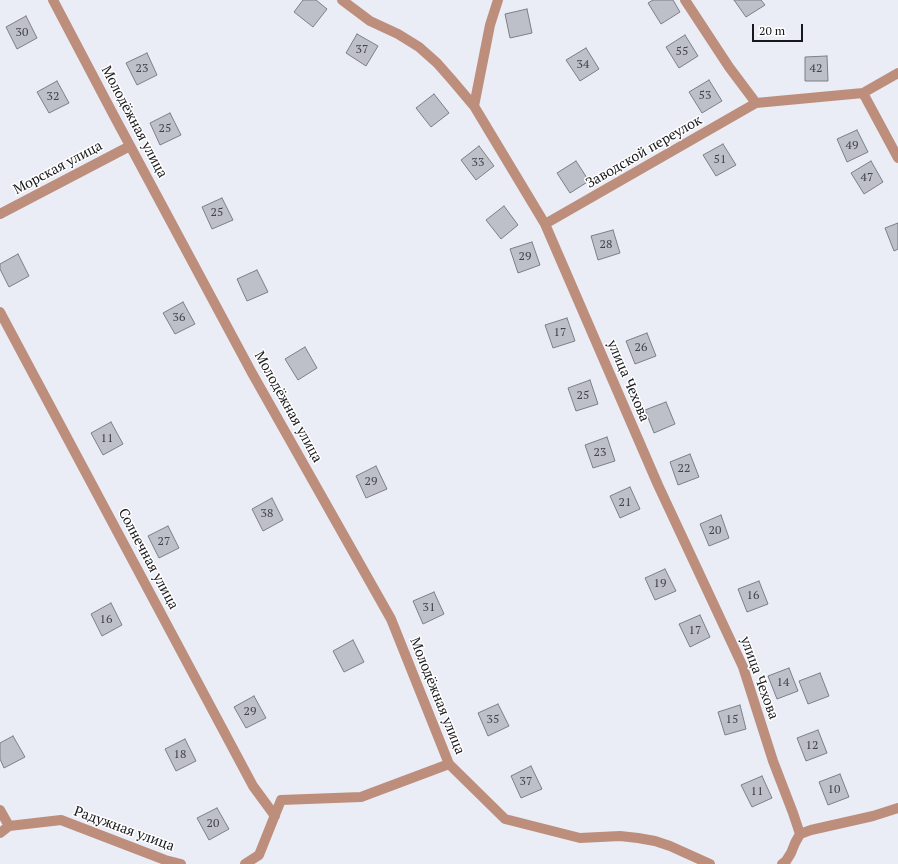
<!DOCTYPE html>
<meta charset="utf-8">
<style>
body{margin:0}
#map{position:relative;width:898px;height:864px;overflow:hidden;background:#eaecf6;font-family:"PT Serif",serif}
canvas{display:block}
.scale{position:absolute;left:752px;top:24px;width:51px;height:18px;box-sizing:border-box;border:2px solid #18181c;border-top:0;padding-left:5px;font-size:12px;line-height:14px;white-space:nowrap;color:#18181c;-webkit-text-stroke:3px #fff;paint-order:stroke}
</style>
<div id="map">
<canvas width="898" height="864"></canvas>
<div class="scale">20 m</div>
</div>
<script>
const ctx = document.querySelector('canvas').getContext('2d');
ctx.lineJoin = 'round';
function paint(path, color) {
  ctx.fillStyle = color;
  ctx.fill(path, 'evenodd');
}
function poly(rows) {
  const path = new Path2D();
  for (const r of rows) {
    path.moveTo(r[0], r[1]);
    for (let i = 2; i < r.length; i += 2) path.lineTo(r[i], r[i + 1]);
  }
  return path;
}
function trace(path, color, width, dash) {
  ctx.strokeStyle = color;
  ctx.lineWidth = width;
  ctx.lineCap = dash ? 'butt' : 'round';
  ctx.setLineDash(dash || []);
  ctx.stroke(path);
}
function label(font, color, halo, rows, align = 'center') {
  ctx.font = font + ' "PT Serif",serif';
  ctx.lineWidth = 3;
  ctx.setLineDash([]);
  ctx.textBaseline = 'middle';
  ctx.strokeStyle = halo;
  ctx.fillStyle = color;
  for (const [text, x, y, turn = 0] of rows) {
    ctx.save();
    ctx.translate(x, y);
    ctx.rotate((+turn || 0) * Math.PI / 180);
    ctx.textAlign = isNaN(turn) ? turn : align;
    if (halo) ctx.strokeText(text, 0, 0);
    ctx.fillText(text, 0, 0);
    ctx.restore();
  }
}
const building = poly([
 [303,0,316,0,327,9,313,27,294,12,303,0],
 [653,0,673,0,680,12,661,24,648,3,653,0],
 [734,0,761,0,765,5,746,17,734,0],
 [527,9,532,33,510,38,505,14,527,9],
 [26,16,37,38,17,49,6,27,26,16],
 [357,34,378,46,366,66,346,53,357,34],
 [685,35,698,56,679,68,666,47,685,35],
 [586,48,599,69,580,81,566,60,586,48],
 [147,53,157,75,137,85,126,63,147,53],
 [827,56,828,81,805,81,805,57,827,56],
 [709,80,722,101,702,113,689,92,709,80],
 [57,81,69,103,49,113,37,92,57,81],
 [434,94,449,113,431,127,416,108,434,94],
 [170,113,181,135,160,145,150,123,170,113],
 [857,130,868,152,847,162,837,139,857,130],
 [723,144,736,165,716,176,703,155,723,144],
 [479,146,494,166,476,180,461,160,479,146],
 [576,161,589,181,570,193,557,173,576,161],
 [871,161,883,182,864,194,851,173,871,161],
 [222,198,233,220,212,229,202,207,222,198],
 [504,206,518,225,501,239,486,220,504,206],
 [898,223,898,249,894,251,885,228,898,223],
 [613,230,620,253,598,260,591,236,613,230],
 [532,242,540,265,518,273,510,249,532,242],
 [18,254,29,276,9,287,0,269,0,264,18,254],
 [257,270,268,292,247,301,237,279,257,270],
 [183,302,195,324,175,334,163,313,183,302],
 [567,318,575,341,553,348,545,325,567,318],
 [647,333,656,356,635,364,626,341,647,333],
 [305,347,317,368,298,380,285,359,305,347],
 [590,380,598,404,576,411,568,388,590,380],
 [666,402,675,424,654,433,645,410,666,402],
 [111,422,123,444,103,455,91,433,111,422],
 [607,437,615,461,593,468,585,445,607,437],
 [690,454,699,477,678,485,670,462,690,454],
 [376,466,387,489,366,498,356,476,376,466],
 [630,487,640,509,620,518,610,496,630,487],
 [272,498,283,520,263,531,252,509,272,498],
 [721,515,729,538,709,546,700,524,721,515],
 [168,526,179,548,159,558,148,536,168,526],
 [665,569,676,591,655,600,645,578,665,569],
 [759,581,768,604,747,612,738,589,759,581],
 [434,592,444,614,423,624,413,601,434,592],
 [111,603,122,625,102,636,91,614,111,603],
 [700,615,710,637,690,647,679,624,700,615],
 [353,640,364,662,344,672,333,651,353,640],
 [789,668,798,691,777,699,768,676,789,668],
 [820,673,829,696,808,704,799,681,820,673],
 [254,696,266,718,246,728,234,707,254,696],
 [498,704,509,726,488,736,478,713,498,704],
 [740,705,746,729,725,735,718,712,740,705],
 [818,730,827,753,806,761,797,738,818,730],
 [13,736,25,757,4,768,0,759,0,743,13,736],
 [185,739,196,761,176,771,165,749,185,739],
 [531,766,542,789,521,798,511,776,531,766],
 [840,774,849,797,828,805,819,782,840,774],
 [762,776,772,798,752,807,741,785,762,776],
 [217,808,229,829,209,840,197,818,217,808]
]);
const minor = poly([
 [53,0,113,114,252,373,391,619,449,764,505,819,580,838,620,836,638,838,655,841,670,846,710,864],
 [342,0,370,21,398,34,419,47,437,63,452,80,474,106,545,224,658,485,743,667,773,761,793,813,800,834],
 [685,0,729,67,756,103,863,93,898,158],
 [863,93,898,73],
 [474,106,490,25,498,0],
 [0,214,130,146],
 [545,224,756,103],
 [0,312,253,786,275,816],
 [0,810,9,826],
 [0,833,9,826,61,820,165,860,181,864],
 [245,864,259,855,281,800,361,797,449,764],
 [782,864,786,861,791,853,795,843,800,834,811,830,873,816,898,808]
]);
const numberNames = [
 ["30",22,33],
 ["37",362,50],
 ["55",682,52],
 ["34",583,65],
 ["23",142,69],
 ["42",816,69],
 ["53",705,96],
 ["32",53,97],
 ["25",165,129],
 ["49",852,146],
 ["51",720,160],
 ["33",478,163],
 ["47",867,178],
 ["25",217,213],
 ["28",606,245],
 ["29",525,257],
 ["36",179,318],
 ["17",560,333],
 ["26",641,348],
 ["25",583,396],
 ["11",107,439],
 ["23",600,453],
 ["22",684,469],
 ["29",371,482],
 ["21",625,503],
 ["38",267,514],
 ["20",715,531],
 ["27",164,542],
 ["19",660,584],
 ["16",753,596],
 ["31",429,608],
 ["16",106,620],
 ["17",695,631],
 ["14",783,683],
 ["29",250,712],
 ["35",493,720],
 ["15",732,720],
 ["12",812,746],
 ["18",180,755],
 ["37",526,782],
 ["10",834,790],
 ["11",757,792],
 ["20",213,824]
];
const streetNames = [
 ["Молодёжная улица",134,122,62],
 ["Заводской переулок",644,152,-30],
 ["Морская улица",58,168,-28],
 ["улица Чехова",628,381,67],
 ["Молодёжная улица",288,407,61],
 ["Солнечная улица",148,559,62],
 ["улица Чехова",759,678,70],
 ["Молодёжная улица",437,696,68],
 ["Радужная улица",124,829,20]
];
paint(building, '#bec0c9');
trace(building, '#7d7f87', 1);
trace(minor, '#bd8e7b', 10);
label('12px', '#424247', null, numberNames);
label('14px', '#18181c', '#fff', streetNames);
</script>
